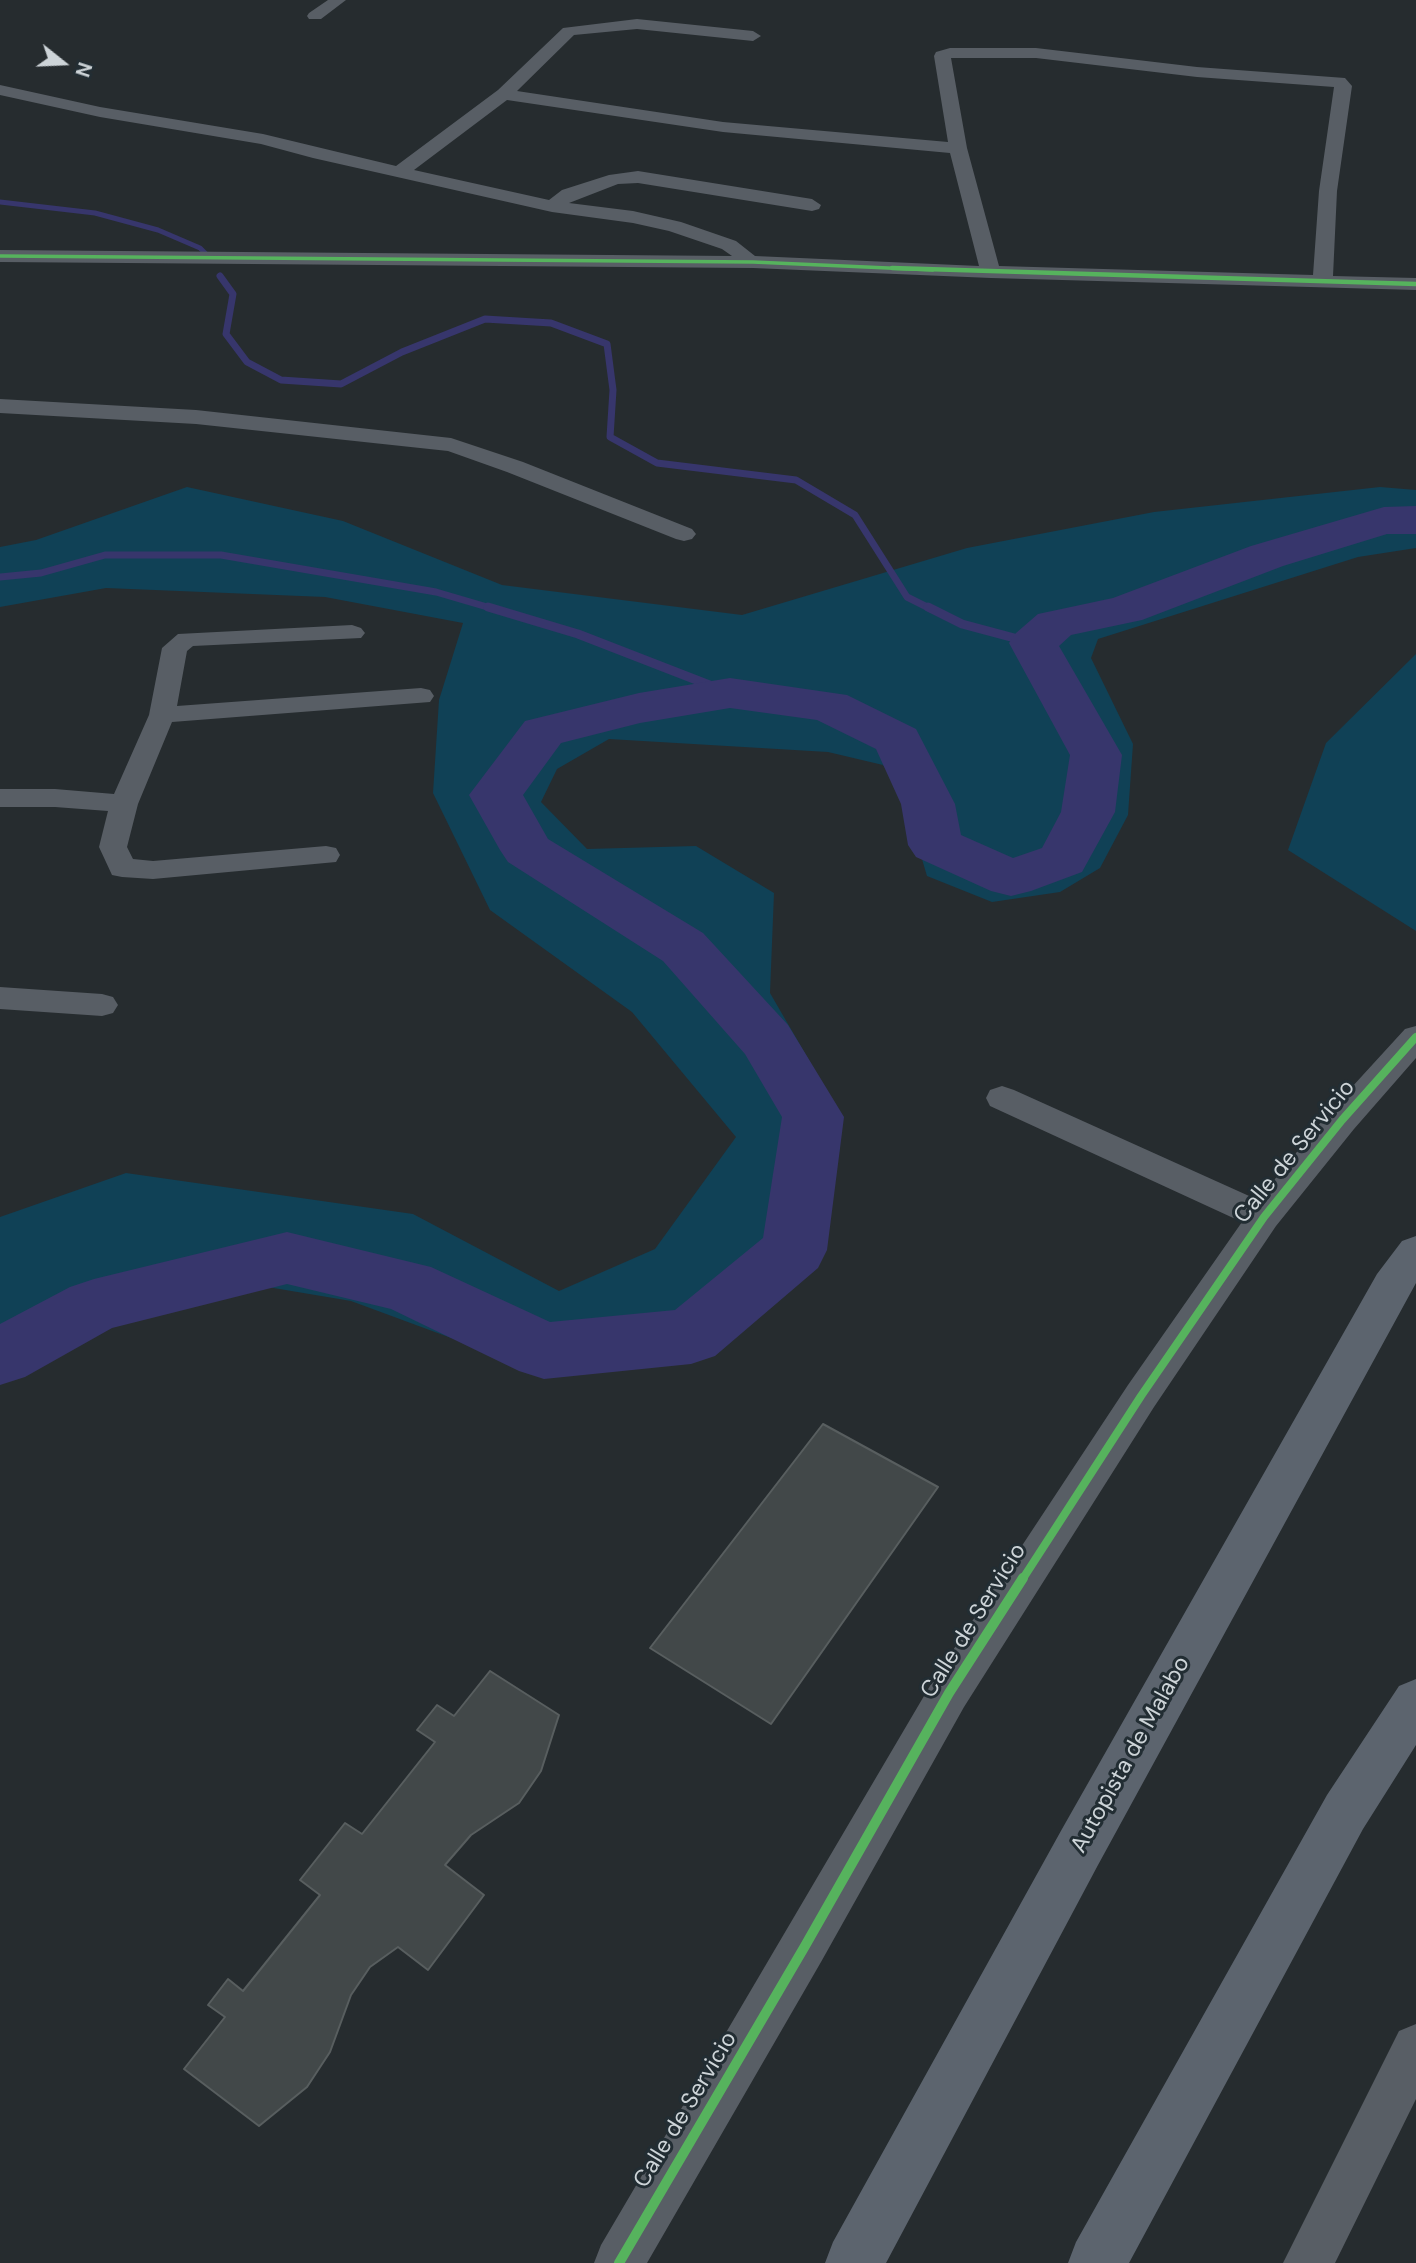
<!DOCTYPE html>
<style>
body{margin:0}
#map{position:relative;width:1416px;height:2263px;overflow:hidden;background:#262c2f;font-family:"DM Sans",sans-serif}
canvas{display:block}
.north{position:absolute;left:28px;top:28px;width:70px;height:70px;-webkit-text-stroke:5px #222d33;paint-order:stroke;rotate:108deg;font-size:19px;font-weight:700;line-height:28px;text-align:center;color:#cdd4d8}
.north::after{content:'';display:block;margin:auto;width:24px;height:32px;background:#cdd4d8;clip-path:polygon(50% 0,100% 100%,50% 72%,0 100%)}
</style>
<div id="map">
<canvas width="1416" height="2263"></canvas>
<div class="north">N</div>
</div>
<script>
const ctx = document.querySelector('canvas').getContext('2d');
ctx.lineJoin = 'round';
function paint(path, color) {
  ctx.fillStyle = color;
  ctx.fill(path, 'evenodd');
}
function poly(rows) {
  const path = new Path2D();
  for (const r of rows) {
    path.moveTo(r[0], r[1]);
    for (let i = 2; i < r.length; i += 2) path.lineTo(r[i], r[i + 1]);
  }
  return path;
}
function trace(path, color, width, dash) {
  ctx.strokeStyle = color;
  ctx.lineWidth = width;
  ctx.lineCap = dash ? 'butt' : 'round';
  ctx.setLineDash(dash || []);
  ctx.stroke(path);
}
function label(font, color, halo, rows, align = 'center') {
  ctx.font = font + ' "DM Sans",sans-serif';
  ctx.lineWidth = 6;
  ctx.setLineDash([]);
  ctx.textBaseline = 'middle';
  ctx.strokeStyle = halo;
  ctx.fillStyle = color;
  for (const [text, x, y, turn = 0] of rows) {
    ctx.save();
    ctx.translate(x, y);
    ctx.rotate((+turn || 0) * Math.PI / 180);
    ctx.textAlign = isNaN(turn) ? turn : align;
    if (halo) ctx.strokeText(text, 0, 0);
    ctx.fillText(text, 0, 0);
    ctx.restore();
  }
}
const green = poly([
 [187,487,343,521,502,585,742,615,967,548,1154,512,1380,487,1416,490,1416,548,1358,557,1098,639,1091,658,1133,744,1128,815,1100,868,1060,892,992,902,927,876,902,792,883,765,828,752,609,739,557,769,541,802,587,849,696,846,774,893,770,993,821,1081,840,1148,819,1242,711,1355,554,1376,351,1301,226,1280,92,1319,0,1381,0,1217,126,1173,413,1214,559,1291,655,1249,736,1137,632,1012,490,910,433,793,439,700,463,623,325,597,106,588,0,607,0,547,36,540],
 [1416,654,1416,931,1288,850,1326,743]
]);
const streamFar2 = poly([
 [0,202,95,213,158,230,200,248,209,257]
]);
const streamFar1 = poly([
 [220,276,233,294,226,334,247,362,281,380,341,384,402,352,485,319,551,323,607,344,613,390,610,437,657,463,796,480,855,515,907,597,931,609],
 [0,577,41,573,105,555,221,555,436,592,494,609]
]);
const stream = poly([
 [488,607,578,634,730,693],
 [928,607,962,624,1033,643]
]);
const river = poly([
 [1416,506,1416,534,1387,534,1283,566,1142,620,1071,635,1059,646,1122,755,1115,812,1082,872,1031,891,1011,896,991,891,916,857,908,845,901,804,876,749,817,720,730,708,640,723,561,743,523,795,548,839,703,933,788,1025,844,1117,827,1250,818,1268,715,1356,691,1364,544,1379,519,1371,391,1309,287,1284,112,1328,25,1377,0,1385,0,1324,70,1287,94,1279,287,1232,431,1267,550,1322,675,1310,763,1238,782,1117,745,1054,663,961,508,862,500,850,469,795,525,721,639,693,730,678,847,695,916,729,955,804,961,835,1013,858,1042,848,1061,812,1070,755,1009,643,1016,633,1038,614,1113,598,1251,546,1384,507,1416,506]
]);
const building = poly([
 [823,1424,938,1487,771,1724,650,1648,823,1424],
 [490,1671,559,1715,541,1771,519,1803,471,1835,445,1865,484,1895,428,1970,398,1947,370,1967,351,1995,330,2052,307,2087,259,2126,184,2069,225,2017,208,2005,228,1979,243,1991,320,1895,300,1880,345,1823,362,1834,435,1742,417,1730,437,1705,454,1716,490,1671]
]);
const minor = poly([
 [328,0,346,0,321,19,309,19,307,16,309,13,328,0],
 [637,19,753,31,761,36,753,41,637,29,574,35,517,91,723,122,948,142,934,56,936,52,950,48,1036,48,1197,67,1345,78,1352,86,1337,191,1333,276,1416,278,1416,290,991,278,753,268,0,262,0,250,732,256,722,249,669,231,633,223,552,212,313,158,261,144,100,117,0,95,0,85,100,107,263,134,396,166,498,90,563,28,637,19],
 [951,58,1036,58,1197,77,1334,87,1319,191,1313,275,999,266,967,148,951,58],
 [507,100,723,132,950,153,979,266,755,256,736,241,681,222,633,211,569,203,618,184,638,183,812,211,819,209,821,205,812,199,638,171,609,175,562,190,549,200,414,170,507,100],
 [0,399,196,410,451,438,523,462,692,529,696,534,692,539,684,541,676,539,507,472,448,451,196,424,0,413,0,399],
 [352,625,361,628,365,633,361,638,193,646,187,651,177,706,421,688,430,690,434,696,430,702,172,722,138,804,127,847,133,859,153,861,326,846,336,848,340,855,336,862,153,879,122,877,112,875,99,847,108,811,55,807,0,807,0,789,55,789,114,794,149,715,162,648,178,634,352,625],
 [0,987,102,994,113,997,118,1005,113,1013,102,1016,0,1009,0,987],
 [1416,1026,1416,1058,1354,1129,1276,1226,1154,1407,964,1707,821,1962,647,2263,594,2263,601,2245,934,1679,1128,1385,1242,1222,990,1106,986,1098,990,1090,1002,1086,1014,1090,1258,1200,1330,1111,1405,1029,1416,1026],
 [1416,2024,1416,2099,1335,2263,1283,2263,1399,2031,1416,2024]
]);
const highway = poly([
 [1416,1236,1416,1283,1098,1865,886,2263,825,2263,833,2242,1062,1829,1377,1274,1402,1241,1416,1236],
 [1416,1679,1416,1745,1363,1829,1129,2263,1068,2263,1076,2242,1327,1795,1399,1686,1416,1679]
]);
const cyclewayFar3 = poly([
 [0,256,753,262,933,270]
]);
const cyclewayFar2 = poly([
 [892,268,1416,284]
]);
const cyclewayFar1 = poly([
 [1022,1580,1141,1396,1264,1217,1342,1120,1416,1037]
]);
const cycleway = poly([
 [619,2263,805,1946,949,1693,1023,1578]
]);
const nearStreetnames = [
 ["Calle de Servicio",1295,1152,-51],
 ["Calle de Servicio",974,1621,-58],
 ["Autopista de Malabo",1131,1755,-61],
 ["Calle de Servicio",686,2110,-59]
];
paint(green, '#104156');
trace(streamFar2, '#37366c', 5);
trace(streamFar1, '#37366c', 7);
trace(stream, '#37366c', 9);
paint(river, '#37366c');
paint(building, '#424849');
trace(building, '#585e5f', 2);
paint(minor, '#585e65');
paint(highway, '#5c646e');
trace(cyclewayFar3, '#56b35d', 3.5);
trace(cyclewayFar2, '#56b35d', 4.5);
trace(cyclewayFar1, '#56b35d', 8);
trace(cycleway, '#56b35d', 10);
label('23px', '#cdd4d8', '#222d33', nearStreetnames);
</script>
